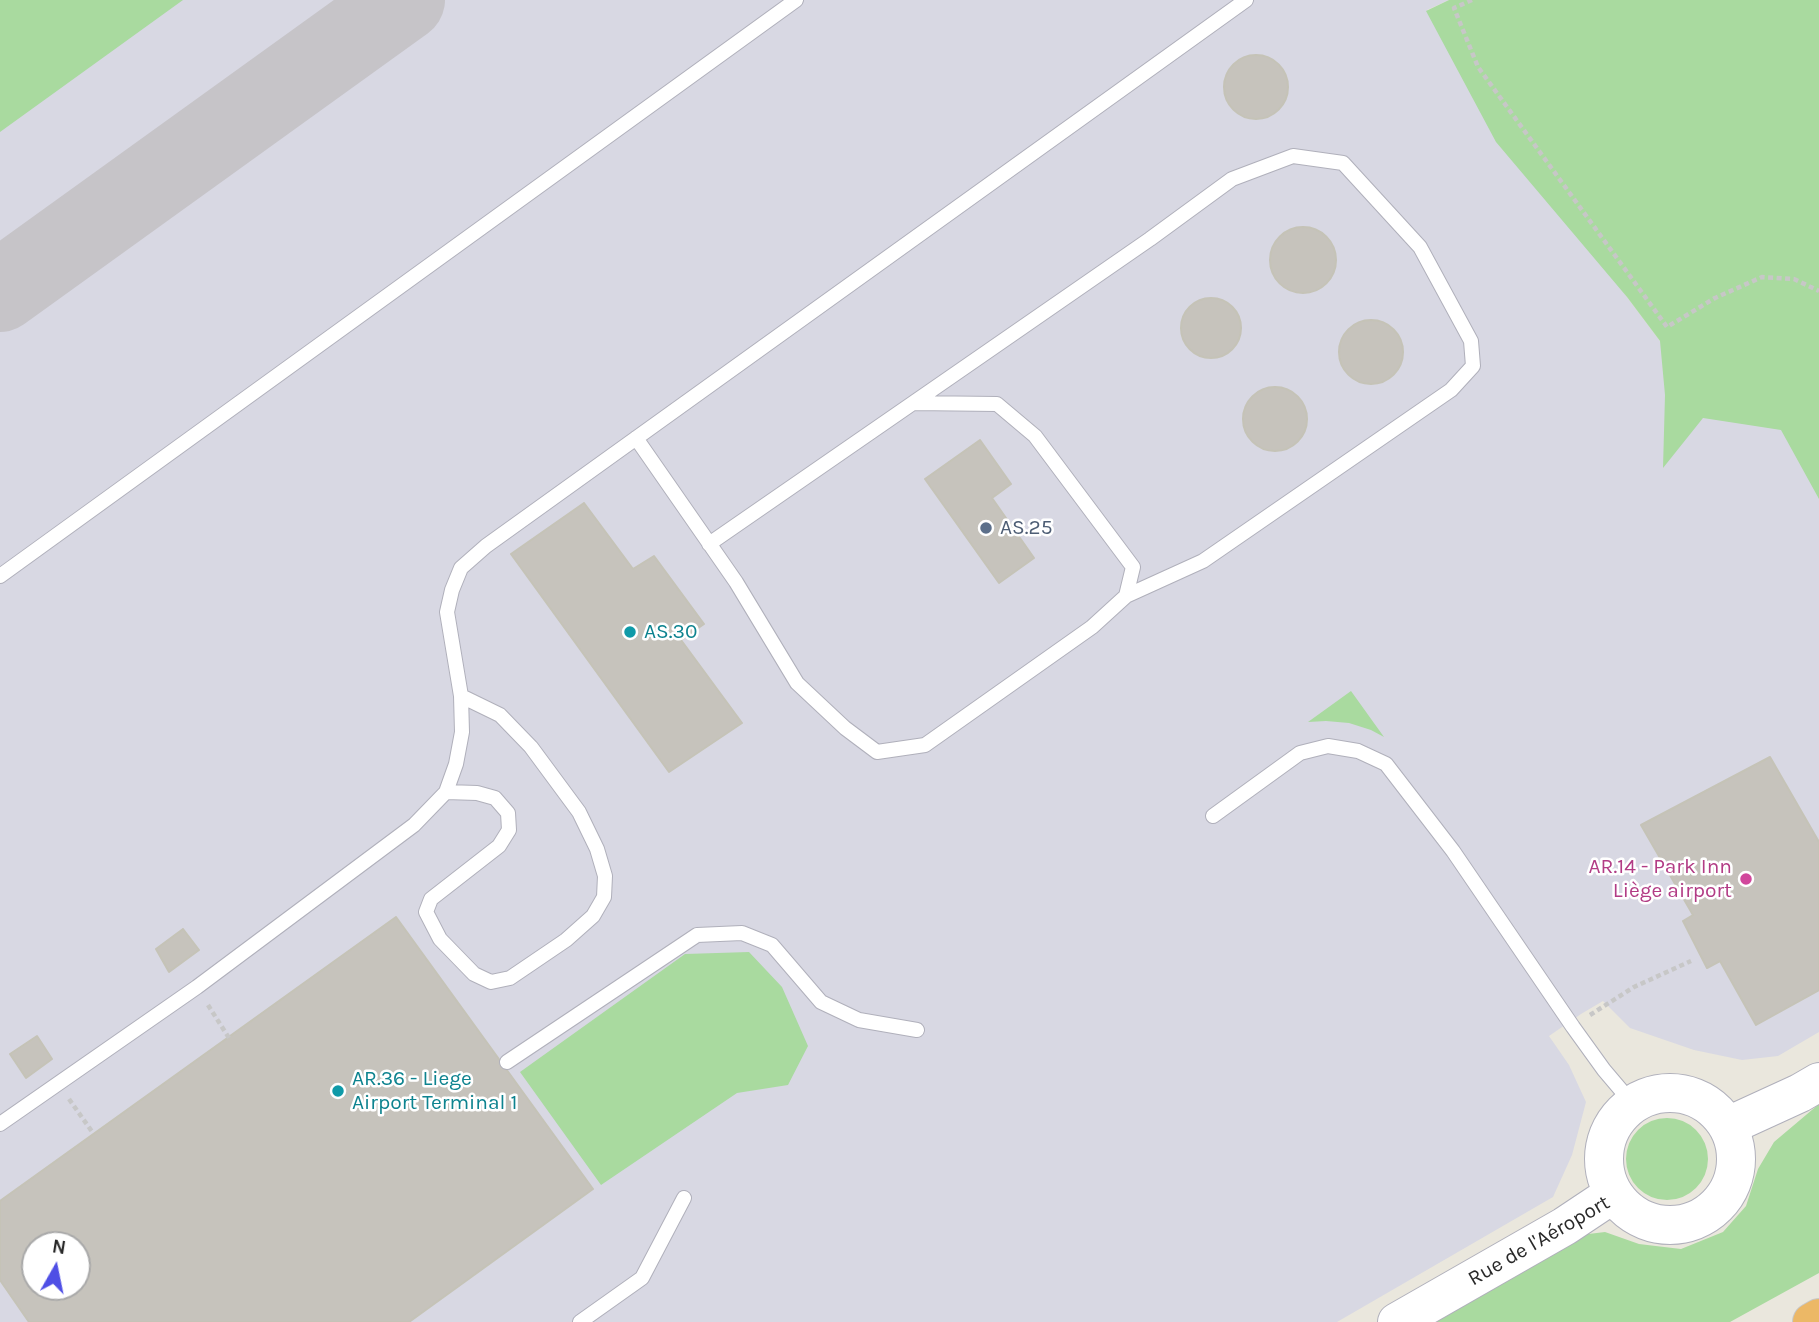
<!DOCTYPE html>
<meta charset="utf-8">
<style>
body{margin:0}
#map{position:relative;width:1819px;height:1322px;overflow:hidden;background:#eae7dd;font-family:Karla,sans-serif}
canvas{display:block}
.north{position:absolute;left:21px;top:1231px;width:70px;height:70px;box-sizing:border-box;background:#fff;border:2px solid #a9a9a9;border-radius:50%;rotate:9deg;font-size:19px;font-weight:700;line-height:28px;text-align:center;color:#292929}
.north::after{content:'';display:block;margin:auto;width:24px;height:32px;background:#4f4fe5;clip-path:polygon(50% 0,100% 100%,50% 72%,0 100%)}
</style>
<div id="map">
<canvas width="1819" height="1322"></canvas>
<div class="north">N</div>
</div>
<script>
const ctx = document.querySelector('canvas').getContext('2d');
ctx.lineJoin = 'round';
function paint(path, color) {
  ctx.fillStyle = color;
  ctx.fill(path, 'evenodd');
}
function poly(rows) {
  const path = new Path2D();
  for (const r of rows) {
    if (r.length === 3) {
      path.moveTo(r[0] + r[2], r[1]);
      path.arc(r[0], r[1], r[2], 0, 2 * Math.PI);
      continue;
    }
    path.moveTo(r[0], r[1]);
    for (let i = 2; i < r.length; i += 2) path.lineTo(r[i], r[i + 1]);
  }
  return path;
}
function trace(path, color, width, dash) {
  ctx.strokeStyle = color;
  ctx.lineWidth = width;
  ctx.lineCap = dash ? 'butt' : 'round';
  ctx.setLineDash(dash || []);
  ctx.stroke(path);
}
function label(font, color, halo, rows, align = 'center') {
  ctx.font = font + ' Karla,sans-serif';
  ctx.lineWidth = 5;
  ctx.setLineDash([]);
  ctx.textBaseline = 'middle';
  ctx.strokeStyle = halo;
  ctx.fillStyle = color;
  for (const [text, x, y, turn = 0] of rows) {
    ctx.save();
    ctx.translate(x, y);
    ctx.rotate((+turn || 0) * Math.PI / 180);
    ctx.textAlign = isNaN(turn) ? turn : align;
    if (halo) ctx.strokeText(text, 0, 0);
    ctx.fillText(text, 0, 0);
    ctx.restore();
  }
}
const airport = poly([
 [0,0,1449,0,1427,10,1627,297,1660,341,1819,322,1819,1032,1778,1056,1742,1060,1694,1050,1630,1028,1603,1001,1581,1014,1549,1036,1569,1065,1586,1102,1572,1155,1553,1197,1337,1322,0,1322],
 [35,1245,77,1245,77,1287,35,1287]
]);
const green = poly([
 [0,0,183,0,0,132],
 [1449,0,1819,0,1819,499,1781,430,1703,418,1663,468,1665,395,1660,341,1627,297,1496,142,1426,11],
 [1351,691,1384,737,1371,730,1349,723,1326,721,1308,722],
 [749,952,782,987,808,1046,788,1085,737,1093,601,1185,520,1072,685,954],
 [1819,1104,1819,1273,1730,1322,1427,1322,1572,1236,1605,1232,1639,1244,1681,1249,1723,1232,1746,1206,1758,1169,1774,1142],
 [1667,1159,41]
]);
const taxiway = poly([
 [0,291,404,0]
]);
const building = poly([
 [1256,87,32],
 [1303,260,33],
 [1211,328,30],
 [1371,352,32],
 [1275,419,32],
 [980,440,1011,484,992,498,1034,558,999,583,925,479,980,440],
 [584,503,633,569,654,556,704,624,681,640,742,723,669,772,511,554,584,503],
 [1770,757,1819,842,1819,990,1756,1025,1720,961,1707,968,1683,921,1693,915,1641,825,1770,757],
 [396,917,593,1189,409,1322,29,1322,0,1280,0,1201,396,917],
 [35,1245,77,1245,77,1287,35,1287,35,1245],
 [183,929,199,950,169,972,156,949,183,929],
 [37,1036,52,1059,26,1078,10,1054,37,1036]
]);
const path = poly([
 [1472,0,1454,8,1478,67,1667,327,1715,298,1762,277,1794,279,1819,291],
 [208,1005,229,1038],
 [1590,1015,1634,987,1691,961],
 [69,1099,93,1133]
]);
const service = poly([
 [913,403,1150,239,1232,179,1293,156,1343,163,1420,247,1471,341,1473,366,1451,390,1203,561,1126,596],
 [636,438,736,582,797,683,845,728,877,752,925,745,1092,627,1126,596,1133,567,1035,436,997,404,913,403,709,544],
 [0,576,796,0],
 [446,792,477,793,495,798,508,813,509,830,499,846,431,899,426,912,440,939,474,974,491,982,510,978,566,940,593,916,604,897,605,876,597,849,579,812,531,747,500,715,461,696],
 [1213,816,1300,753,1328,746,1358,751,1386,764,1453,851,1573,1027,1604,1070,1632,1103],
 [507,1062,697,935,742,933,772,945,821,1002,859,1020,917,1030],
 [0,1124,197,987,414,825,446,792,456,764,462,732,461,696,447,612,452,590,461,568,486,546,1246,0],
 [580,1322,642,1278,684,1198]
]);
const secondary = poly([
 [1670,1159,66],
 [1728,1126,1800,1093,1819,1082],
 [1397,1322,1565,1226,1613,1194]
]);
const motorway = poly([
 [1812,1322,1819,1318]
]);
const markers = [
 [986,528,7,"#5c6f8a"],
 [630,632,7,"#0f9aa8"],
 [1746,879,7,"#d1479c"],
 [338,1091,7,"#0f9aa8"]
];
const serviceNames = [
 ["AS.25",1000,528]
];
const cultureNames = [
 ["AS.30",644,632],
 ["AR.36 - Liege",352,1079],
 ["Airport Terminal 1",352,1103]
];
const hotelNames = [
 ["AR.14 - Park Inn",1732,867],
 ["Liège airport",1732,891]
];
const streetNames = [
 ["Rue de l'Aéroport",1539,1241,-30]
];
paint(airport, '#d8d8e3');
paint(green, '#a9da9f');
trace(taxiway, '#c6c4c8', 82);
paint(building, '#c6c3bc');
trace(building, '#c5c3b7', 2);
trace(service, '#b0b0bb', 16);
trace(secondary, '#b0b0bb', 40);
trace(motorway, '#c7c7c7', 40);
trace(path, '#c7c7c7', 4.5, [5, 3.5]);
trace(service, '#fff', 14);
trace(secondary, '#fff', 38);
trace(motorway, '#ecb866', 38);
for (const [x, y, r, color] of markers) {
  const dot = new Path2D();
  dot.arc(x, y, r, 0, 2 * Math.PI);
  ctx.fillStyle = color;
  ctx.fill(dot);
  trace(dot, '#fff', 2.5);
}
label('21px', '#4e5e75', '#fff', serviceNames, 'left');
label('21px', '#0d838f', '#fff', cultureNames, 'left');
label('21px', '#b23c85', '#fff', hotelNames, 'right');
label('21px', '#292929', '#fff', streetNames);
</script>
